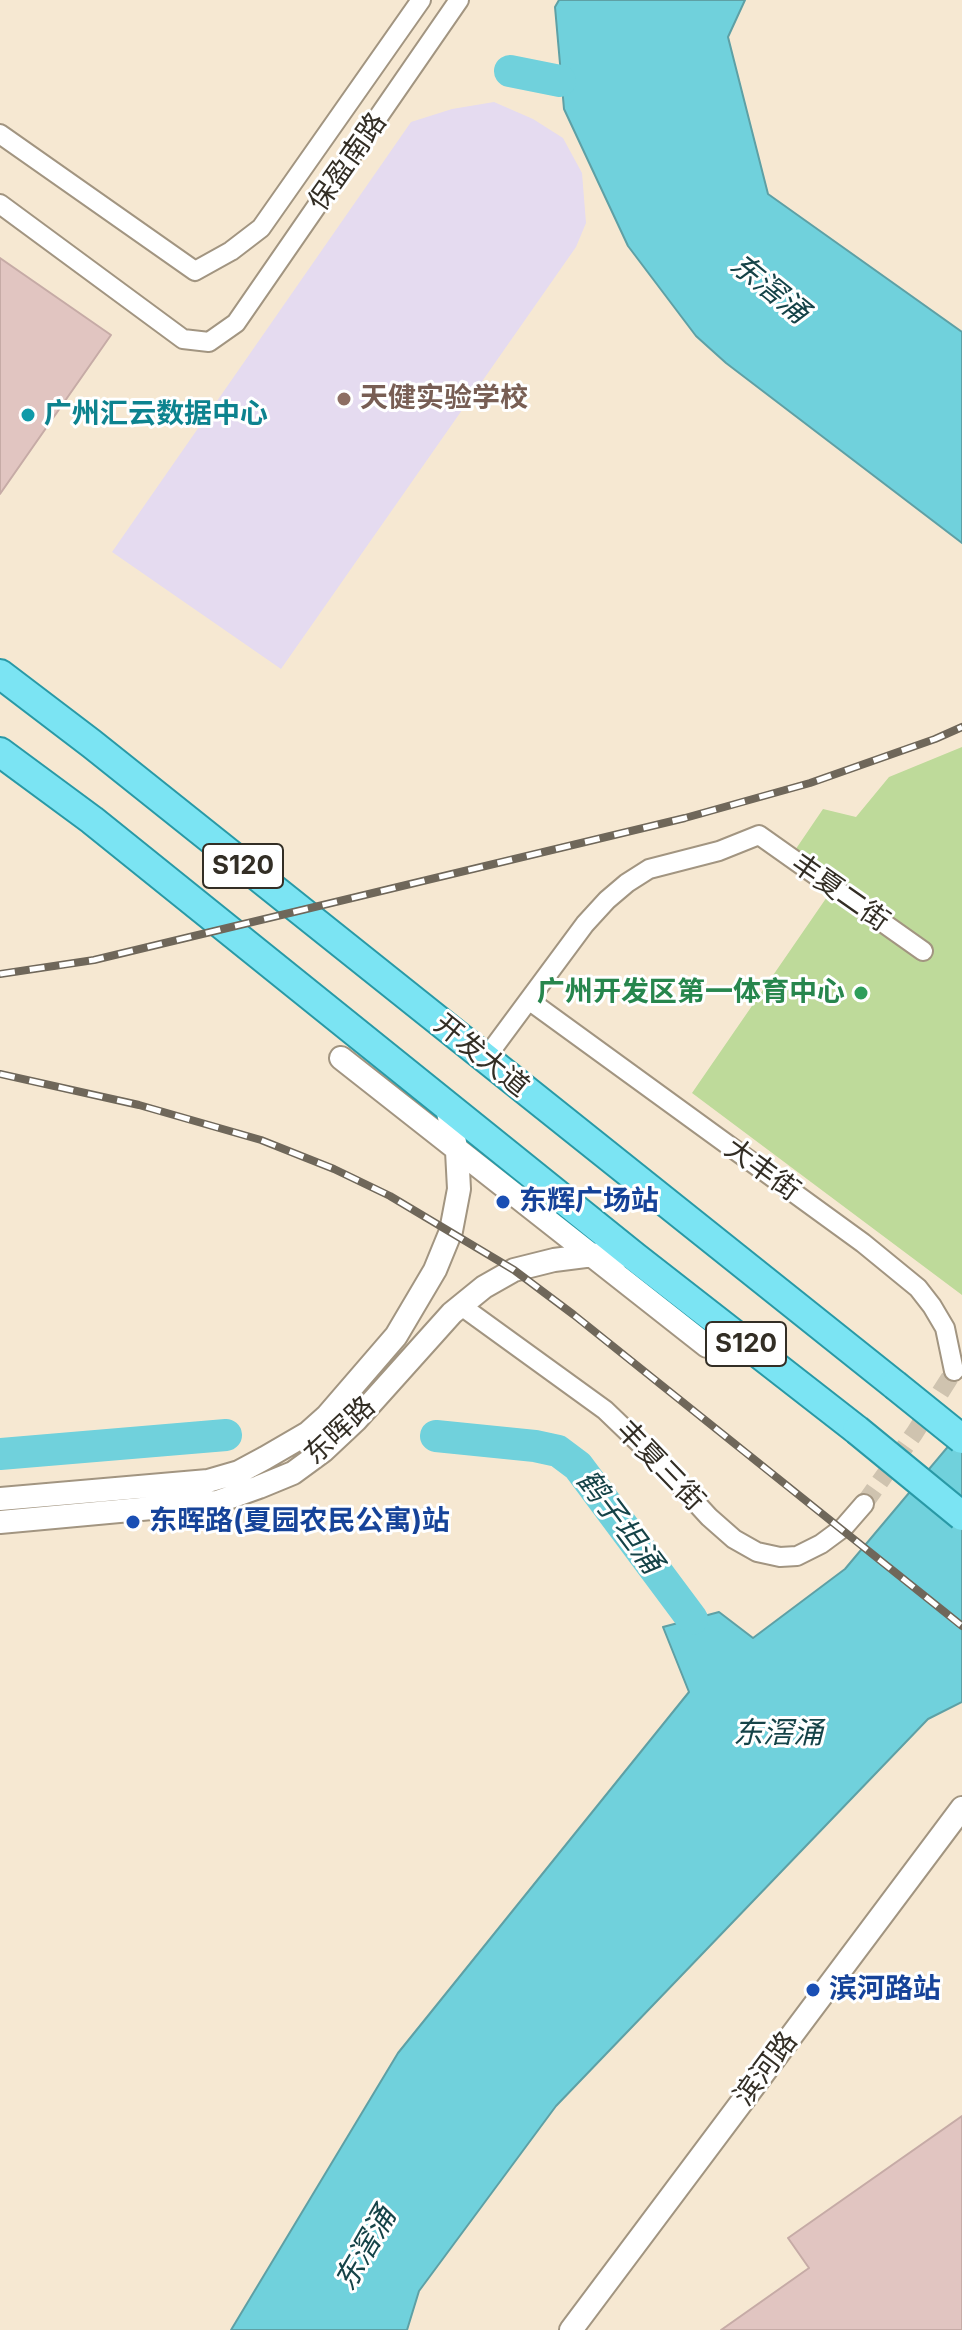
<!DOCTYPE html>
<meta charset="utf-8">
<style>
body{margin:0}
canvas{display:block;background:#f6e8d2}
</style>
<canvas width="962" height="2330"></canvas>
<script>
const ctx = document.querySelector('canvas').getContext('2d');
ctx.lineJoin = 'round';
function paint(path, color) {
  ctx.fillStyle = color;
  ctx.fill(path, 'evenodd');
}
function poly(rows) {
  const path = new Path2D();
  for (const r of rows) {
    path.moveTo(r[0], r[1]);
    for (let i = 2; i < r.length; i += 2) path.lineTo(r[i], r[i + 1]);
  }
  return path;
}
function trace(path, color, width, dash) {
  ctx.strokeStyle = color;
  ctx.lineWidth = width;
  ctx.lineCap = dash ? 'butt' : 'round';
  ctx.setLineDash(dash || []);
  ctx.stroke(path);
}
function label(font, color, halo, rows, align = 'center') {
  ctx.font = font + ' Inter,"Noto Sans SC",sans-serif';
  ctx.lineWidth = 6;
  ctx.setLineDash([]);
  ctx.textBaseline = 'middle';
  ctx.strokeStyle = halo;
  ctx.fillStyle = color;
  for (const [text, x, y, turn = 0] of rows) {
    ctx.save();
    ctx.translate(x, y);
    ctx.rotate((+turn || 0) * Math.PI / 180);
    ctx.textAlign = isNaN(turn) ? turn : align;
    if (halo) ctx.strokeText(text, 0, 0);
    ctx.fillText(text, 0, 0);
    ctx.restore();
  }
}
const education = poly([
 [494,102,533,119,563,138,582,173,586,223,576,247,281,669,112,552,411,122,452,109]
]);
const green = poly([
 [962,747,962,1295,692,1093,829,894,787,862,823,809,856,817,889,777]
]);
const water = poly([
 [559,0,745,0,728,37,768,194,962,332,962,543,726,363,696,336,628,246,564,109,555,7,559,0],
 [962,1430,962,1702,928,1719,556,2106,419,2291,407,2330,231,2330,398,2053,689,1692,663,1627,719,1612,753,1638,845,1569,962,1430]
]);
const river = poly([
 [510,71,560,81],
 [436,1436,535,1446,558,1451,578,1466,692,1619],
 [0,1454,226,1435]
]);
const building = poly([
 [0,258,111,335,0,494,0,258],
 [962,2116,962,2330,721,2330,809,2268,788,2238,962,2116]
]);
const minorTunnel = poly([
 [864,1504,914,1434,954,1371]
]);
const minor = poly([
 [0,134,195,271,231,251,261,228,421,0],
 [0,204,183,339,209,342,236,323,459,0],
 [530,1001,863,1243,918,1288,932,1306,945,1328,954,1371],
 [485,1059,585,924,607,900,627,883,649,869,719,851,759,835,923,951],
 [460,1305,605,1410,654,1457,709,1517,734,1539,757,1552,780,1557,797,1556,821,1544,844,1527,864,1504]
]);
const tertiary = poly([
 [341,1058,707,1346],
 [0,1499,208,1481,239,1472,265,1458,308,1433,327,1416,396,1336,435,1270,451,1231,459,1189,457,1151,446,1104],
 [0,1522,217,1502,259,1487,293,1473,323,1451,356,1420,452,1313,484,1287,514,1270,554,1260,609,1253,635,1257],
 [571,2330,962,1808]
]);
const primary = poly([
 [0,674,92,744,895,1385],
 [0,752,92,820,635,1257,857,1430]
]);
const rail = poly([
 [0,974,94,960,685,818,810,783,935,739,962,727],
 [0,1074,139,1105,261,1140,334,1169,390,1196,514,1270,574,1315,962,1626]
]);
const primaryBridge = poly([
 [895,1385,962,1439],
 [857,1430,962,1516]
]);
const markers = [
 [344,399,8,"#8d6e63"],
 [28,415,8,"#0f9aa8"],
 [861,993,8,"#2e9e5b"],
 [503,1202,8,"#1a4fb4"],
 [133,1522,8,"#1a4fb4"],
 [813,1990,8,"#1a4fb4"]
];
const shields = [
 [243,866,80],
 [746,1344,80]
];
const shieldNames = [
 ["S120",243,866],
 ["S120",746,1344]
];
const streetNames = [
 ["保盈南路",348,162,-55],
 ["丰夏二街",840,893,35],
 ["开发大道",481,1056,39],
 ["大丰街",762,1170,36],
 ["东晖路",340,1431,-43],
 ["丰夏三街",660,1466,46],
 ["滨河路",766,2069,-53]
];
const educationNames = [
 ["天健实验学校",360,399]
];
const cultureNames = [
 ["广州汇云数据中心",44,415]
];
const leisureNames = [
 ["广州开发区第一体育中心",845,993]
];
const transitNames = [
 ["东辉广场站",519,1202],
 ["东晖路(夏园农民公寓)站",149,1522],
 ["滨河路站",829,1990]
];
const waterNames = [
 ["东滘涌",769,289,39],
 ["鹤子坦涌",619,1522,53],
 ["东滘涌",778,1734],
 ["东滘涌",366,2249,-60]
];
paint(education, '#e5dbf0');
paint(green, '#beda9a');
paint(water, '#70d1dc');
trace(water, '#5ea0a5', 2);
trace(river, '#70d1dc', 32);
paint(building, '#e1c5c1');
trace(building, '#c6aba6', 2);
trace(minorTunnel, '#cfc3af', 18, [18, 9]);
trace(minor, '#a29581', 22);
trace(tertiary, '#a29581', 26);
trace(primary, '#2999a6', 32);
trace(minor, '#fff', 18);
trace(tertiary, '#fff', 22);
trace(primary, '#7be4f3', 28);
trace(rail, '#6f675a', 8);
trace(rail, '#fff', 5, [15]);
trace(primaryBridge, '#2999a6', 32, []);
trace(primaryBridge, '#7be4f3', 28);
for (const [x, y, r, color] of markers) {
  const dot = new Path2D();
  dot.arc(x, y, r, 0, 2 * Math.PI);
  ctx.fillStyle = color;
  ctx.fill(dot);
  trace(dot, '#fff', 3);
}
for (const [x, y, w] of shields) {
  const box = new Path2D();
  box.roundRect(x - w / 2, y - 22, w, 44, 6);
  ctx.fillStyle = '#fff';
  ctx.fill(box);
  trace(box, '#332e25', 2);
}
label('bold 26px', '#332e25', null, shieldNames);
label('28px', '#332e25', '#fff', streetNames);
label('bold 28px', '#785e54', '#fff', educationNames, 'left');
label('bold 28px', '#0d838f', '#fff', cultureNames, 'left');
label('bold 28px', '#27864d', '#fff', leisureNames, 'right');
label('bold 28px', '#164399', '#fff', transitNames, 'left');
label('italic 30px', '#154348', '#fff', waterNames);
</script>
